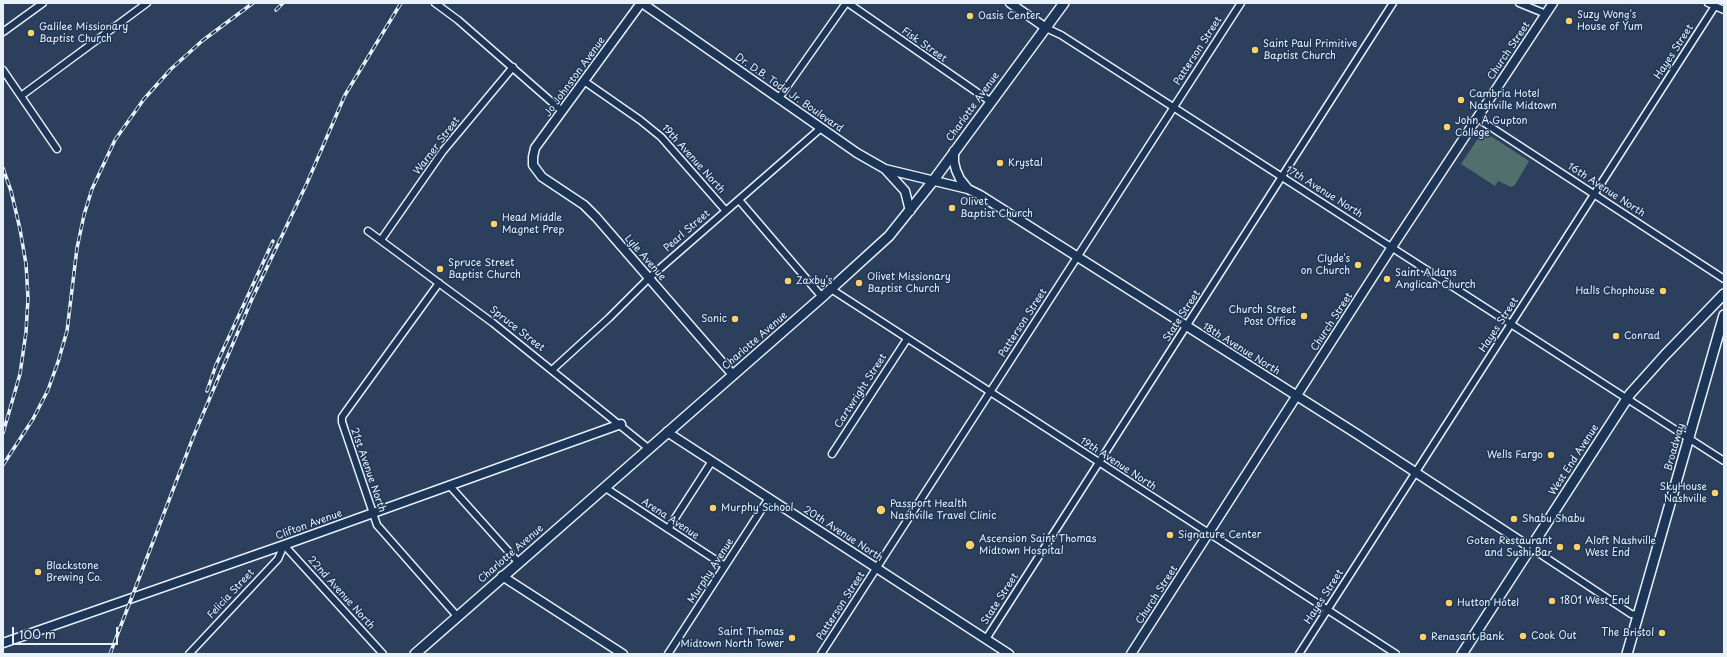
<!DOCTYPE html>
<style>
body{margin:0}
#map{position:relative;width:1727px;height:657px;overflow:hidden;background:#2c3f5c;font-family:"Playpen Sans",sans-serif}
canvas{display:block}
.frame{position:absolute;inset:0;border:4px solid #e8f1f8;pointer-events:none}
.scale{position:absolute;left:12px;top:627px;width:106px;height:18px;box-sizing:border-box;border:2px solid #e8f1f8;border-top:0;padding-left:5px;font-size:12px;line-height:14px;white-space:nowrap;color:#e8f1f8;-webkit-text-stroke:3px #1d3557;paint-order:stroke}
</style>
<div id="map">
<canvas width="1727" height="657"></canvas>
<div class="frame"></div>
<div class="scale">100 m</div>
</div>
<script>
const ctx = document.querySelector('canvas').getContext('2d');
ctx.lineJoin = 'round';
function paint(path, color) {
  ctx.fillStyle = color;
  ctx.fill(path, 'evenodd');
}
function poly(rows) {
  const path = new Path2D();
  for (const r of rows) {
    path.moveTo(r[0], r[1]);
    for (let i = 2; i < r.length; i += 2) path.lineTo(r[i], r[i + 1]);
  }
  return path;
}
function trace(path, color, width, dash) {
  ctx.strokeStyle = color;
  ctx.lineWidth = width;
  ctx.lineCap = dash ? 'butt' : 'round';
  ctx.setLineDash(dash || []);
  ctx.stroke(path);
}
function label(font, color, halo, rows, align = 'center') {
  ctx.font = font + ' "Playpen Sans",sans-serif';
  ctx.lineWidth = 3;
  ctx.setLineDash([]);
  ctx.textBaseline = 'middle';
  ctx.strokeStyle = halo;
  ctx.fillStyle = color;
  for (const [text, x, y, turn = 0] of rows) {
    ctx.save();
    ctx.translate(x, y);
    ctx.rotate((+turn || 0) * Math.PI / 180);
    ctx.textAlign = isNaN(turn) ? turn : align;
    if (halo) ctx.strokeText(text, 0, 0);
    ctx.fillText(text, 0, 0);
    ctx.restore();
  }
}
const green = poly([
 [1483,131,1529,161,1515,185,1511,187,1498,181,1495,186,1461,164]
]);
const street = poly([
 [435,3,458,20,562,111],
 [848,3,991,102],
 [1519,3,1546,14],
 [1708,3,1724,10],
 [1046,28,1061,35,1724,461],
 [3,32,43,3],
 [3,70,57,149],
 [584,81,640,120,661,137,726,211],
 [21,96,147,3],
 [779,98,846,3],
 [1477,118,1724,279],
 [739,200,822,297],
 [368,231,493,323,648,448],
 [381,240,443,151,513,67],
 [439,283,347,410,342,417,342,422,377,525,457,616],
 [831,289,1396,654],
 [552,370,609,318,649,278,821,128],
 [832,454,907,339],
 [449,485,518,562],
 [604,487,725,566],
 [668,529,712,461],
 [1531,548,1631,614,1638,615],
 [986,639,1393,3],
 [189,654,278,559,284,545,383,654],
 [668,654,769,498],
 [821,654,1241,3],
 [1299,654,1715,6]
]);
const secondary = poly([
 [641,3,535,148,533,157,533,165,542,177,584,205,596,217,733,375],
 [642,3,857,153,885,169,968,189,980,195,1357,434,1531,548],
 [1010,3,1046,28],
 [954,151,954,162,956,170,960,179,968,189],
 [885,169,905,191,910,211],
 [667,432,1009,654],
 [502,576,623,654],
 [3,643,284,545,621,424],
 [1131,654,1392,247,1553,3]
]);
const primary = poly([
 [415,654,822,297,889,236,933,181,1064,3],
 [1462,654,1630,394,1665,355,1724,294],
 [1627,654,1724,315]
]);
const rail = poly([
 [276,10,283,3],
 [3,168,11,191,20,229,26,264,28,298,26,332,20,374,3,433],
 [207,391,216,365,273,241],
 [3,465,33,419,48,390,58,362,67,331,77,248,84,215,92,189,115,140,144,99,171,69,202,41,253,3],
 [110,654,194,435,252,299,307,183,345,95,401,3]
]);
const markers = [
 [970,16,4,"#ffd166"],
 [1569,21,4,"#ffd166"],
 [31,33,4,"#ffd166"],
 [1255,50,4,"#ffd166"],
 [1461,100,4,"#ffd166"],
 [1447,127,4,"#ffd166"],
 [1000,163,4,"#ffd166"],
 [952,208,4,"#ffd166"],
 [494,224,4,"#ffd166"],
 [1358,265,4,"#ffd166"],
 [440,269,4,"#ffd166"],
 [1387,279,4,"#ffd166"],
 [788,281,4,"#ffd166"],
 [859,283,4,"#ffd166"],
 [1663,291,4,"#ffd166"],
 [1304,316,4,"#ffd166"],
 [735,319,4,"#ffd166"],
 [1616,336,4,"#ffd166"],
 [1551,455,4,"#ffd166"],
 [1715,493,4,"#ffd166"],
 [713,508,4,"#ffd166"],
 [881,510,5,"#ffd166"],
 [1514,519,4,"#ffd166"],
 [1170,535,4,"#ffd166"],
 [970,545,5,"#ffd166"],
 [1560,547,4,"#ffd166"],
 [1577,547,4,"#ffd166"],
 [38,572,4,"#ffd166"],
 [1552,601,4,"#ffd166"],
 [1449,603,4,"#ffd166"],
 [1662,633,4,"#ffd166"],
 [1523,636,4,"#ffd166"],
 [1423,637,4,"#ffd166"],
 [792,638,4,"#ffd166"]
];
const poiNames = [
 ["Suzy Wong's",1577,15],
 ["House of Yum",1577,27],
 ["Oasis Center",978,16],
 ["Galilee Missionary",39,27],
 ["Baptist Church",39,39],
 ["Saint Paul Primitive",1263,44],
 ["Baptist Church",1263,56],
 ["Cambria Hotel",1469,94],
 ["Nashville Midtown",1469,106],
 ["John A Gupton",1455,121],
 ["College",1455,133],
 ["Krystal",1008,163],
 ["Olivet",960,202],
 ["Baptist Church",960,214],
 ["Head Middle",502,218],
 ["Magnet Prep",502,230],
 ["Clyde's",1350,259,"right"],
 ["on Church",1350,271,"right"],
 ["Spruce Street",448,263],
 ["Baptist Church",448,275],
 ["Saint Aldans",1395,273],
 ["Anglican Church",1395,285],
 ["Olivet Missionary",867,277],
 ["Baptist Church",867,289],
 ["Zaxby's",796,281],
 ["Halls Chophouse",1655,291,"right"],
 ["Church Street",1296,310,"right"],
 ["Post Office",1296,322,"right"],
 ["Sonic",727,319,"right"],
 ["Conrad",1624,336],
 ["Wells Fargo",1543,455,"right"],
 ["SkyHouse",1707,487,"right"],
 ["Nashville",1707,499,"right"],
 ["Passport Health",890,504],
 ["Nashville Travel Clinic",890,516],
 ["Murphy School",721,508],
 ["Shabu Shabu",1522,519],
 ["Signature Center",1178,535],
 ["Ascension Saint Thomas",979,539],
 ["Midtown Hospital",979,551],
 ["Goten Restaurant",1552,541,"right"],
 ["and Sushi Bar",1552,553,"right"],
 ["Aloft Nashville",1585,541],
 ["West End",1585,553],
 ["Blackstone",46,566],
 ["Brewing Co.",46,578],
 ["1801 West End",1560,601],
 ["Hutton Hotel",1457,603],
 ["Saint Thomas",784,632,"right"],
 ["Midtown North Tower",784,644,"right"],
 ["The Bristol",1654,633,"right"],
 ["Cook Out",1531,636],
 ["Renasant Bank",1431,637]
];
const streetNames = [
 ["Fisk Street",924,45,35],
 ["Patterson Street",1198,51,-57],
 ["Church Street",1509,51,-56],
 ["Hayes Street",1674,52,-57],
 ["Jo Johnston Avenue",575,77,-54],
 ["Dr. D.B. Todd Jr. Boulevard",789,93,35],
 ["Charlotte Avenue",973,107,-54],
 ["Warner Street",437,146,-53],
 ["19th Avenue North",693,159,48],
 ["16th Avenue North",1606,190,33],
 ["17th Avenue North",1324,192,32],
 ["Pearl Street",687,231,-41],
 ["Lyle Avenue",645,258,49],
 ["State Street",1182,316,-57],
 ["Church Street",1332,322,-57],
 ["Patterson Street",1023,323,-57],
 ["Hayes Street",1499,325,-57],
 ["Spruce Street",517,329,38],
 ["Charlotte Avenue",755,341,-41],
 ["18th Avenue North",1241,349,32],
 ["Cartwright Street",861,391,-57],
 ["Broadway",1675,447,-74],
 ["West End Avenue",1574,460,-57],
 ["19th Avenue North",1118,464,33],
 ["21st Avenue North",368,470,71],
 ["Arena Avenue",670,519,33],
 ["Clifton Avenue",309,525,-20],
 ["20th Avenue North",843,534,33],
 ["Charlotte Avenue",511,554,-41],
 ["Murphy Avenue",711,571,-57],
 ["22nd Avenue North",341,593,48],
 ["Felicia Street",231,594,-47],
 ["Church Street",1157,595,-57],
 ["Hayes Street",1324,597,-57],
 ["State Street",1000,599,-57],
 ["Patterson Street",841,606,-57]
];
paint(green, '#516f6d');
trace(street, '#e8f1f8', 9);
trace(secondary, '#e8f1f8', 11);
trace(primary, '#e8f1f8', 12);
trace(street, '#1d3557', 6);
trace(secondary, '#1d3557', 8);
trace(primary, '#1d3557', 9);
trace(rail, '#e8f1f8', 3.5);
trace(rail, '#1d3557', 2, [6]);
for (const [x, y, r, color] of markers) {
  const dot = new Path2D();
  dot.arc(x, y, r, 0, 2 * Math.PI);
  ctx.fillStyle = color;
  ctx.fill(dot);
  trace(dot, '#1d3557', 1.5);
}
label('10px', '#e8f1f8', '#1d3557', poiNames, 'left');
label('10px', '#e8f1f8', '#1d3557', streetNames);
</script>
